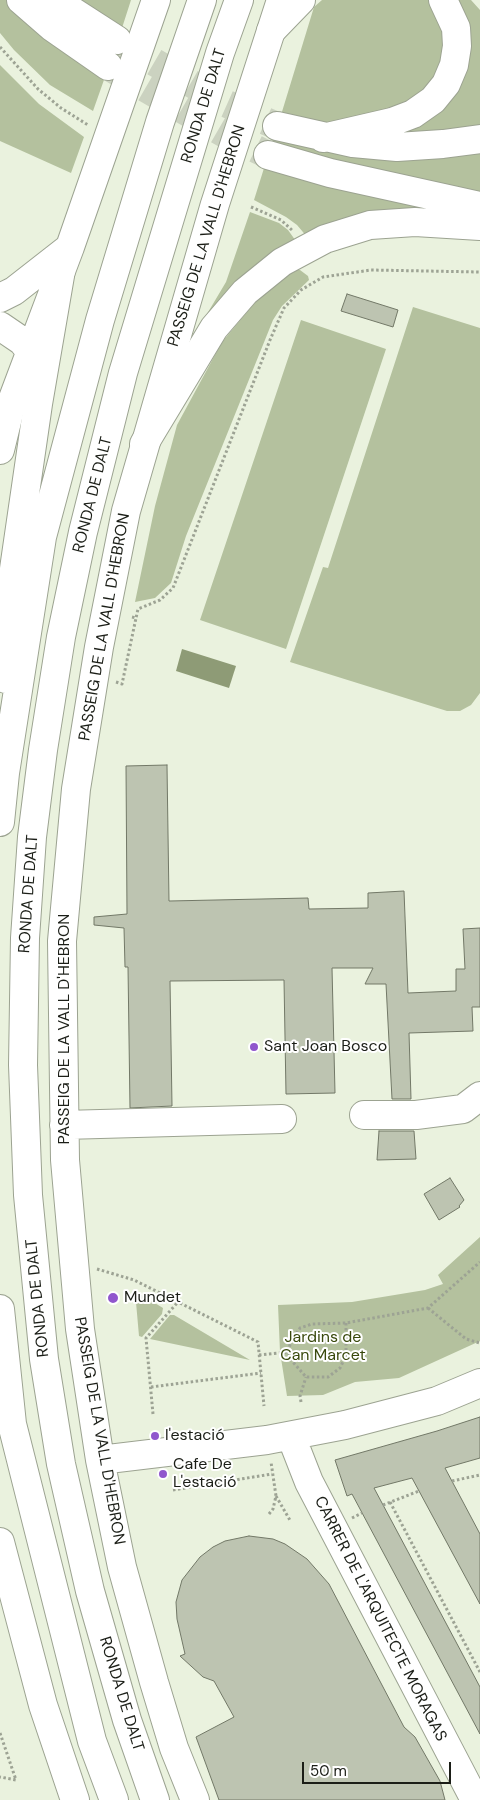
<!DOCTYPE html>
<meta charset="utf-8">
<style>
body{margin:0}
#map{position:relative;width:480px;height:1800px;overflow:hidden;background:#eaf2de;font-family:"DM Sans",sans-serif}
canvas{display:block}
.scale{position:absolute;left:302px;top:1762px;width:149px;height:22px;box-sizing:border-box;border:2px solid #1b1e17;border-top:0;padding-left:6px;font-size:15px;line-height:18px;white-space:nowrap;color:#1b1e17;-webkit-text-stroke:4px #fff;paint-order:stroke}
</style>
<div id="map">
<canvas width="480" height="1800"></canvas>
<div class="scale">50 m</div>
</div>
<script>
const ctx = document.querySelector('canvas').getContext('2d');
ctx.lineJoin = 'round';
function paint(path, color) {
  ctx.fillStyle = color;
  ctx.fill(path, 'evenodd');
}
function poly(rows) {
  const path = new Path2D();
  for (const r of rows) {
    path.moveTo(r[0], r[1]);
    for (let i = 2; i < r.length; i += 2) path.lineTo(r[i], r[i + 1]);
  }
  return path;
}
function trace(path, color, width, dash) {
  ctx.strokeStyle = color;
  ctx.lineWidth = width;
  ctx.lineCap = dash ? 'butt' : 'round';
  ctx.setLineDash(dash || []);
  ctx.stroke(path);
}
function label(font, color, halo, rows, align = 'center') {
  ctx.font = font + ' "DM Sans",sans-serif';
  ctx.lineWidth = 4;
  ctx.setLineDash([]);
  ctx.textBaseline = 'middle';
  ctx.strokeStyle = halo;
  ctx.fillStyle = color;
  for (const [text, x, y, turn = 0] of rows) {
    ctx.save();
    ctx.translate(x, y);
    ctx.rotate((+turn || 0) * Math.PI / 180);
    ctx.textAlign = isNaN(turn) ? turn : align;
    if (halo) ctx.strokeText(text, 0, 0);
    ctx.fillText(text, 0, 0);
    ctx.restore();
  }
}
const green = poly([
 [0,0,6,0,26,20,105,77,93,111,50,85,14,50,0,33],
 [78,0,131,0,122,28],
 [322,0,437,0,447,59,416,103,345,123,320,122,281,115,314,7],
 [453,0,471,0,480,10,480,127,412,134,378,131,435,105],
 [0,65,39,104,84,137,71,173,0,141],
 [274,135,480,149,480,194,341,165,272,144],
 [265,165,454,211,308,238,297,225,286,217,254,200],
 [250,212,279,223,288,230,298,244,201,324,226,282],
 [295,270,300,270,308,276,309,280,282,306,273,320,186,536,171,583,155,598,135,602,155,506,177,425,222,342,257,300],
 [413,307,480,328,480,693,471,705,460,711,447,711,290,662,323,567,328,568],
 [301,320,386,349,286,649,200,620],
 [480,1237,480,1341,399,1378,355,1382,323,1395,287,1396,280,1352,278,1305,352,1302,425,1290,443,1284,438,1275],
 [135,1291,163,1308,162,1314,142,1337,139,1336],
 [170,1315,174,1315,250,1360,150,1339]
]);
const water = poly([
 [182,649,236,666,229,688,176,671]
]);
const building = poly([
 [347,294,398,310,393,327,341,311,347,294],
 [167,765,169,901,308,898,309,909,368,908,368,893,404,891,408,993,456,991,456,969,465,969,463,929,480,928,480,1007,472,1007,473,1031,409,1033,411,1099,392,1099,386,984,365,984,373,968,332,968,335,1093,286,1094,284,980,170,981,172,1106,130,1108,128,967,125,967,124,928,94,925,94,917,127,914,126,766,167,765],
 [379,1131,414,1131,416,1159,377,1160,379,1131],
 [450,1178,464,1200,459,1206,460,1207,439,1220,424,1194,450,1178],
 [480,1417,480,1458,445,1468,480,1534,480,1604,412,1478,374,1488,480,1687,480,1734,352,1494,347,1496,335,1460,437,1431,480,1417],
 [249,1536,273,1539,285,1544,307,1559,329,1584,404,1727,415,1737,440,1781,445,1800,219,1800,196,1737,234,1717,214,1681,203,1677,180,1656,185,1654,177,1619,176,1602,182,1580,200,1557,213,1547,225,1541,249,1536]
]);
const majorTunnel = poly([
 [118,41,225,103,277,126],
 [109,67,223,133,268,155]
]);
const path = poly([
 [0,47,38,89,61,108,88,125],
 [251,207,281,220,293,231],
 [132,617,136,618,138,609,160,600,173,588,270,340,284,308,301,290,323,277,371,270,480,272],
 [116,682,122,684,136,618],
 [97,1269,134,1280,258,1342,264,1406],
 [428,1308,466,1339,480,1343],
 [346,1323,346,1355,340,1368,328,1377,306,1377,293,1362,288,1352,291,1341,300,1328,312,1324,346,1323,428,1308,480,1262],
 [259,1355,288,1352],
 [151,1387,261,1373],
 [301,1402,300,1396,306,1377],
 [153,1414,146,1338,178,1302],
 [452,1481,480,1475],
 [173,1490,272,1474],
 [276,1496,291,1522],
 [390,1502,480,1672],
 [383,1505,419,1491],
 [269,1514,273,1509,276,1496,271,1462],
 [352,1518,362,1513],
 [0,1733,16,1780,0,1777]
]);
const minor = poly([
 [0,298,14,291,69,248],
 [0,326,22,341,30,351],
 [0,450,12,401,70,247,156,0],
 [364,1115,416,1115,463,1109,480,1096],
 [64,1125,282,1119],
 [291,1436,309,1482,475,1800],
 [100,1460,267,1440,345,1425,437,1401,480,1383],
 [0,1542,43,1705,75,1800],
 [195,1800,174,1748,154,1682,122,1567,100,1460,80,1329,65,1160,62,941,76,789,99,647,126,511,215,204,281,0]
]);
const major = poly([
 [21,0,52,27,108,66],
 [55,0,117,40],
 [271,31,301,0],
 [277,126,353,143,397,147,443,144,480,139],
 [323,138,392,122,413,114,433,100,446,84,454,65,457,46,456,28,443,0],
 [268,155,330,173,480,206],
 [144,444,214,328,245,292,282,262,325,239,370,225,415,222,480,226]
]);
const highway = poly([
 [6,679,7,617,38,404,61,270],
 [0,822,5,773,42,537,100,320,160,122,202,0],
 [0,1309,12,1424,92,1741,114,1800],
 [155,1800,127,1720,90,1591,61,1464,44,1359,28,1195,23,1065,25,938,32,837,43,750,61,637,83,532,123,373,220,53,239,0]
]);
const markers = [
 [254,1047,5,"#9056cd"],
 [113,1298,6,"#9056cd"],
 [155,1436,5,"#9056cd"],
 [163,1474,5,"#9056cd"]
];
const streetNames = [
 ["RONDA DE DALT",204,106,-73],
 ["PASSEIG DE LA VALL D'HEBRON",207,236,-73],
 ["RONDA DE DALT",93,495,-76],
 ["PASSEIG DE LA VALL D'HEBRON",105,627,-80],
 ["RONDA DE DALT",29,894,-86],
 ["PASSEIG DE LA VALL D'HEBRON",65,1029,-90],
 ["RONDA DE DALT",38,1298,-96],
 ["PASSEIG DE LA VALL D'HEBRON",99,1431,80],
 ["CARRER DE L'ARQUITECTE MORAGAS",380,1619,63],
 ["RONDA DE DALT",121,1694,73]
];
const poiNames = [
 ["Sant Joan Bosco",264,1047],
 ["Mundet",124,1298],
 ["l'estació",165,1436],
 ["Cafe De",173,1465],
 ["L'estació",173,1483]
];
const parkNames = [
 ["Jardins de",323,1338],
 ["Can Marcet",323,1356]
];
paint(green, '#b4c19e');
paint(water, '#8e9b76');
paint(building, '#bdc4b1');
trace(building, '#727867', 1);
trace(majorTunnel, '#cbd2c0', 28, [28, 14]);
trace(minor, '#9ca391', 30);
trace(major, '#9ca391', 30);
trace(highway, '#9ca391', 30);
trace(path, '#9da394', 3, [2.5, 2.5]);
trace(minor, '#fff', 28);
trace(major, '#fff', 28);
trace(highway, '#fff', 28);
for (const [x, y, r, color] of markers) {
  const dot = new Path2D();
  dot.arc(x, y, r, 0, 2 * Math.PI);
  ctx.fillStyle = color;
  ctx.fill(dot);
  trace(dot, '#fff', 2);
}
label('16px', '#1b1e17', '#fff', streetNames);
label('16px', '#1b1e17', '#fff', poiNames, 'left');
label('16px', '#39490c', '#fff', parkNames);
</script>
